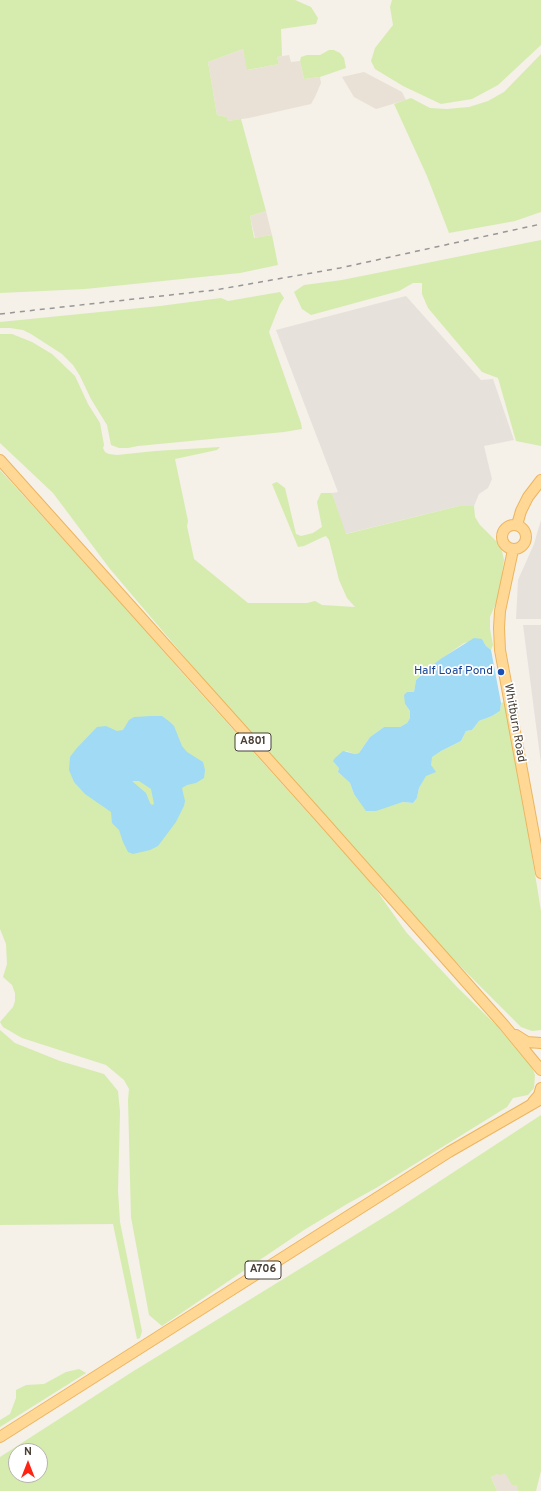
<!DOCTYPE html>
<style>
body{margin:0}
#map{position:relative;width:541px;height:1491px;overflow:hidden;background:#f5f0e8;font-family:Overpass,sans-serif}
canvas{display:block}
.north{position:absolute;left:8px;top:1443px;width:40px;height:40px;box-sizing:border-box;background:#fff;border:1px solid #b6b3af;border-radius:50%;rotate:0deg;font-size:11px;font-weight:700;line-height:16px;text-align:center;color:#494036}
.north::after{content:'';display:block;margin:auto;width:14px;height:18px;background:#ff2314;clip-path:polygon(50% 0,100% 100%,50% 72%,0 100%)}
</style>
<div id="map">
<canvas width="541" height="1491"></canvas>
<div class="north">N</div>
</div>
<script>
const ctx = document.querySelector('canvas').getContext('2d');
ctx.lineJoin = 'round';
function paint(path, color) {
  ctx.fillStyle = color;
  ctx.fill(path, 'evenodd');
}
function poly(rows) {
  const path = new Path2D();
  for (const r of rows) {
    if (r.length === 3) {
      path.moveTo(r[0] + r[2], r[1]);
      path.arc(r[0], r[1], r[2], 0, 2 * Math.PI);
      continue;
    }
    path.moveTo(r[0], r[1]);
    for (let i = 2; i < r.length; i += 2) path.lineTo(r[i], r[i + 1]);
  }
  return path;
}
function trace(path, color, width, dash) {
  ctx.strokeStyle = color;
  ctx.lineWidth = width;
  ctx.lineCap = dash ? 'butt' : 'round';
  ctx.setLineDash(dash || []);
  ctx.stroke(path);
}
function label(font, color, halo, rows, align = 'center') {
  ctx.font = font + ' Overpass,sans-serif';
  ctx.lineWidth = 3.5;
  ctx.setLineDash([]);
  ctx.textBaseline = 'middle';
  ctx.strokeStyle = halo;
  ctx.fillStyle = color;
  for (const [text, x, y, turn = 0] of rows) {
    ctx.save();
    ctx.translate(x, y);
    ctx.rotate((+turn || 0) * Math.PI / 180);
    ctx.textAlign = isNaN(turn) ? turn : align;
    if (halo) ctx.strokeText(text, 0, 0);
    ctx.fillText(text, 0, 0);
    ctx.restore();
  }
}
const residential = poly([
 [243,49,248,70,279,64,277,57,289,55,291,62,300,61,304,79,320,77,321,83,315,97,311,104,249,118,228,121,227,117,217,115,208,62],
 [364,72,402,92,406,100,376,109,354,97,342,77],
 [266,211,272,235,255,238,250,216],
 [505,1473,528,1482,536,1491,497,1491,491,1477,497,1474]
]);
const industrial = poly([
 [406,296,481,380,493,379,514,440,484,446,492,479,488,488,479,494,474,506,459,506,345,534,332,493,338,492,276,330],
 [541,520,541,619,516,619,518,580,534,544],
 [523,625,541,625,541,763,537,733]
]);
const green = poly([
 [0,0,295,0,311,7,318,18,316,24,281,29,282,56,277,57,279,64,247,70,243,49,208,62,217,115,227,117,228,121,241,119,266,211,250,216,254,238,272,235,278,265,240,273,85,289,0,293],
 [392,0,541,0,541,45,498,85,472,99,441,104,403,86,375,69,371,61,375,48,393,25,390,7],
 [329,50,334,50,340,53,344,58,346,68,320,77,304,79,300,61,301,57,307,55,320,55],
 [541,54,541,212,515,221,449,233,427,176,394,104,411,98,430,108,447,109,469,107,488,101,504,92],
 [541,240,541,446,516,441,498,378,482,372,428,308,422,294,422,283,413,283,399,291,311,315,302,309,294,292,304,285,342,280],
 [280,292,284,298,280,304,269,332,301,423,302,429,284,432,138,446,128,448,119,448,111,445,107,425,91,399,80,376,73,365,62,354,31,334,23,330,10,328,0,328,0,322,160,306,221,298,228,301],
 [0,334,12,334,32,342,52,354,75,376,88,404,100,423,104,445,103,448,105,452,109,454,117,455,155,451,220,447,217,450,175,459,188,521,187,526,194,559,248,603,307,603,315,601,322,605,355,607,347,598,339,580,329,540,326,536,323,537,304,546,298,547,272,484,277,482,285,488,296,534,301,536,313,533,322,527,317,502,321,493,332,493,346,534,459,506,474,506,475,517,480,525,496,541,502,551,504,560,499,596,490,617,490,629,493,645,491,650,486,646,482,639,464,643,431,666,416,680,414,692,407,692,405,704,410,711,410,718,407,723,400,727,384,727,370,737,359,753,355,754,346,751,339,768,338,772,350,783,354,794,390,806,403,802,413,803,417,798,419,788,431,765,431,757,441,751,461,741,466,731,472,730,479,721,492,716,500,711,501,703,507,701,541,911,541,1030,532,1031,521,1027,452,958,216,694,110,569,53,493,0,443],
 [0,470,107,587,185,676,372,884,406,932,457,987,497,1026,532,1067,535,1075,534,1088,528,1095,513,1098,507,1107,376,1188,347,1204,304,1230,162,1326,149,1315,131,1217,128,1100,129,1089,124,1080,106,1065,22,1038,3,1027,0,1022,13,1007,15,1001,15,993,12,985,3,977,7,964,6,944,0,929],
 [0,1030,15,1043,60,1061,104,1074,118,1091,120,1112,118,1191,120,1222,142,1331,140,1338,137,1339,113,1224,0,1225],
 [541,1115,541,1471,536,1491,518,1491,517,1485,512,1485,505,1473,501,1475,497,1474,491,1477,497,1491,0,1491,0,1457,132,1372,394,1211],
 [16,1451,40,1451,40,1475,16,1475],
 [79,1369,86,1373,0,1427,0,1420,10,1414,16,1398,16,1390,26,1385,44,1384,66,1372]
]);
const water = poly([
 [474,638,482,639,486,646,491,650,501,703,500,711,492,716,479,721,472,730,466,731,461,741,441,751,432,757,431,765,436,772,426,776,419,788,417,798,413,803,403,802,376,811,366,811,354,794,350,783,338,772,339,768,333,761,335,758,343,751,355,754,359,753,370,737,384,727,400,727,407,723,410,718,410,711,405,704,404,695,407,692,414,692,416,680,431,666,442,658],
 [151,716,162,716,170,722,174,726,182,746,187,752,203,762,205,770,204,778,196,783,187,785,182,788,185,801,184,806,176,822,158,846,150,850,133,854,128,852,123,842,119,830,112,823,111,812,85,794,74,782,69,770,70,757,76,749,97,727,106,726,117,731,123,730,129,720,134,717],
 [132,781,139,781,151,789,154,804,152,805,150,803,146,793]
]);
const major = poly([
 [0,460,319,816,504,1025,541,1070],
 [514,537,12],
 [517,525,521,511,528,497,541,480],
 [513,550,500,611,499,628,500,650,541,873],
 [516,1035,527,1042,541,1043],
 [533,1102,539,1095,541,1088],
 [0,1437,449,1152,541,1099]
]);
const rail = poly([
 [0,314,215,290,340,268,541,224]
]);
const markers = [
 [501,672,4,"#1a4fb4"]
];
const shields = [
 [253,742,36],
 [263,1270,36]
];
const shieldNames = [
 ["A801",253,742],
 ["A706",263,1270]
];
const transitNames = [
 ["Half Loaf Pond",493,672]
];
const streetNames = [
 ["Whitburn Road",514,723,80]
];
paint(residential, '#e9e1d5');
paint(industrial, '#e7e1dc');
paint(green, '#d5ecae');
paint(water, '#a0daf5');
trace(major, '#ecb55f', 12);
trace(major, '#ffd896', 10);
trace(rail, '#979797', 1.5, [5, 5]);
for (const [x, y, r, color] of markers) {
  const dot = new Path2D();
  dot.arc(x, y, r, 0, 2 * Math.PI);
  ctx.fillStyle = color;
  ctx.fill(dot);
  trace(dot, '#fff', 1.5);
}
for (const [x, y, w] of shields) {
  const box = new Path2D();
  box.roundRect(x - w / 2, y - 9, w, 18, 3);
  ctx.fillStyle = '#fff';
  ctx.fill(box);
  trace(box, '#494036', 1);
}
label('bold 11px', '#494036', null, shieldNames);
label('12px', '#164399', '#fff', transitNames, 'right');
label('12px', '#494036', '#fff', streetNames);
</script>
